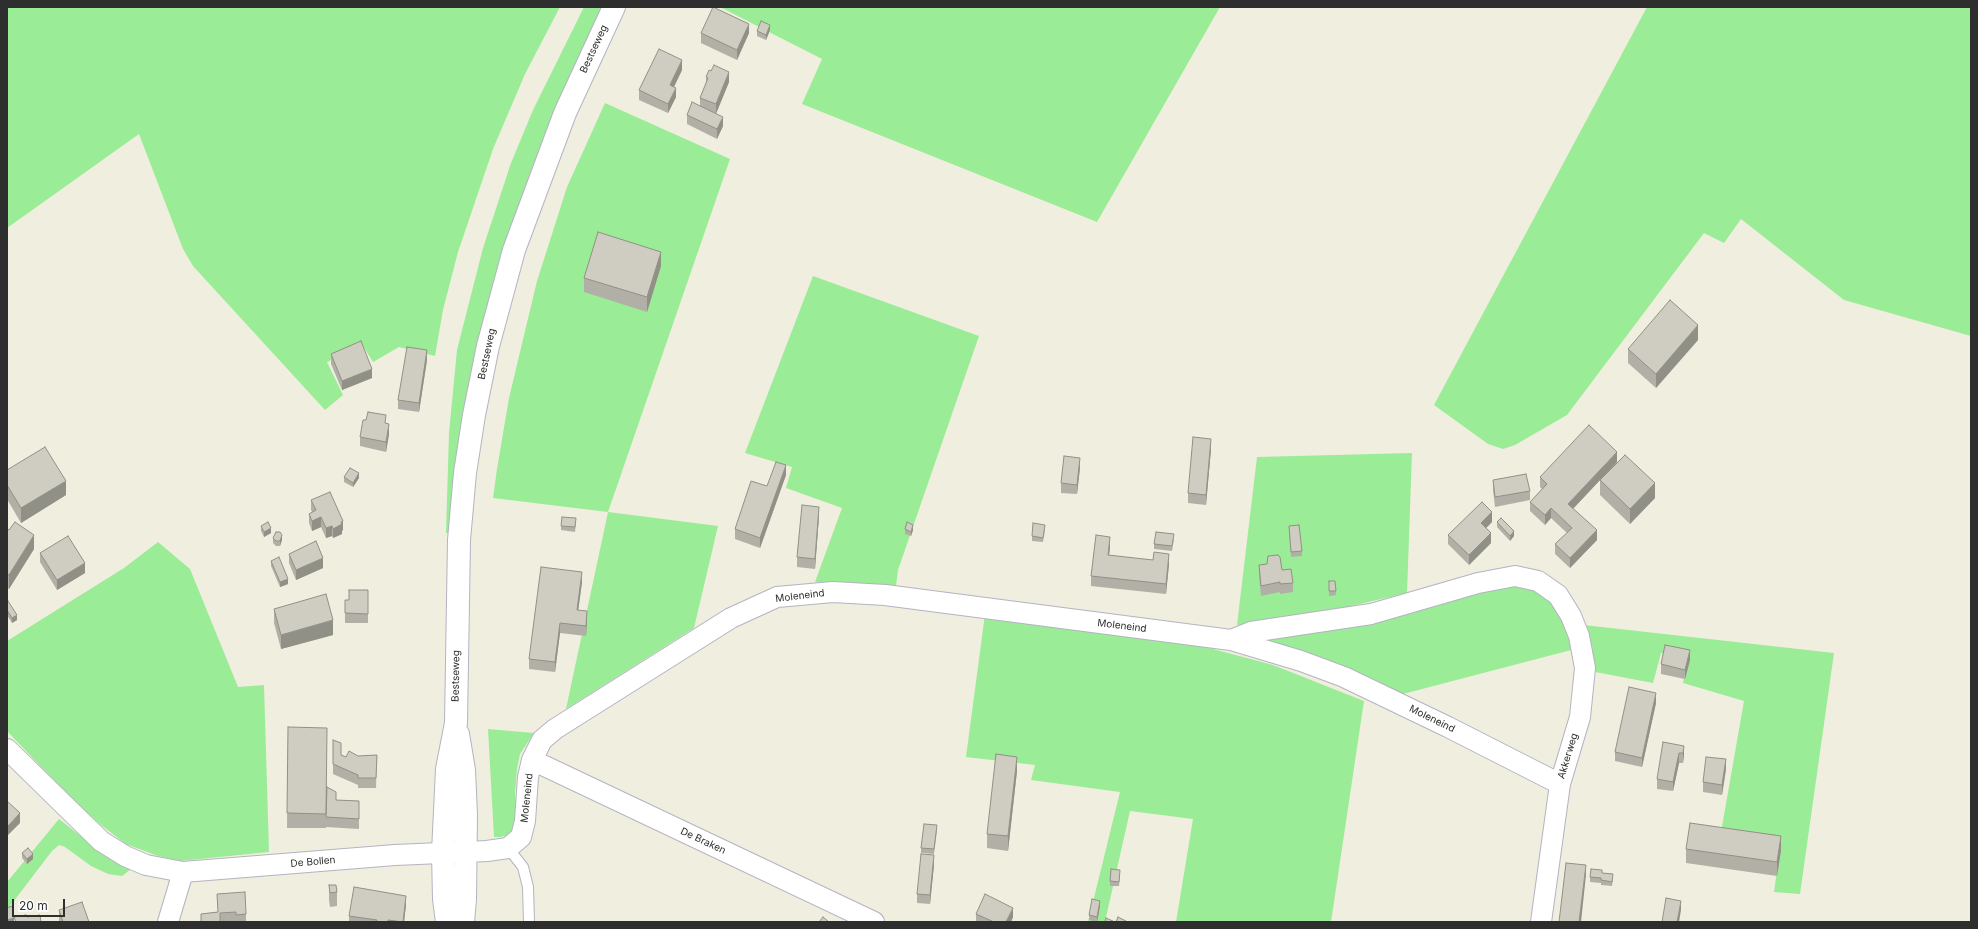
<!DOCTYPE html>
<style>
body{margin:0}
#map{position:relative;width:1978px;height:929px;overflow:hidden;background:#f0eedf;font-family:Inter,sans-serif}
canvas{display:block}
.frame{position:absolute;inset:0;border:8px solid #2e2e2e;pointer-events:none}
.scale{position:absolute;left:12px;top:899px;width:53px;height:18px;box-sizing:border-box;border:2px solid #2e2e2e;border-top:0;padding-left:5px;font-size:12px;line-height:14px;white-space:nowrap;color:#2e2e2e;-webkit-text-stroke:3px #fff;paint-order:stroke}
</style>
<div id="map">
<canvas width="1978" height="929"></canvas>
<div class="frame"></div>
<div class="scale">20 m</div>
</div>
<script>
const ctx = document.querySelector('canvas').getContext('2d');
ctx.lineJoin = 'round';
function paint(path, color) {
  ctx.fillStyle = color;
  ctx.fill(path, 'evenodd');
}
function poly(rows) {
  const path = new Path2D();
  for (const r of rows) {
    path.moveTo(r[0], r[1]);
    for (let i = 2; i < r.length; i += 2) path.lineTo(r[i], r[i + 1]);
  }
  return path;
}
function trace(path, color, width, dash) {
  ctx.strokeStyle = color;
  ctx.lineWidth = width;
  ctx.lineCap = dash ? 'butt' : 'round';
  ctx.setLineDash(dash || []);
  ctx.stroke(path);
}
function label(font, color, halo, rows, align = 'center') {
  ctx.font = font + ' Inter,sans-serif';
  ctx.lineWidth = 3;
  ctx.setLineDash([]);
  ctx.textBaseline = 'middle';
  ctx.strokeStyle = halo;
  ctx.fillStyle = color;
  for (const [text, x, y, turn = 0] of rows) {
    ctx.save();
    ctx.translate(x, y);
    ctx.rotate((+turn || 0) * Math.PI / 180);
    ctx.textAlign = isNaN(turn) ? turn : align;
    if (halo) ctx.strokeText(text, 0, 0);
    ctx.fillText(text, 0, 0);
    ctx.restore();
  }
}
const green = poly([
 [7,7,560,7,525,74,493,149,458,252,443,310,435,356,399,347,373,362,363,346,327,362,343,395,325,410,193,266,183,249,139,134,7,228],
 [584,7,605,7,557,108,533,166,510,232,454,534,446,533,449,433,457,350,483,248,511,163,533,110],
 [720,7,1220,7,1097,222,802,104,822,59],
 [1647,7,1971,7,1971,336,1844,300,1741,219,1724,243,1704,233,1567,415,1515,445,1503,449,1488,444,1434,405],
 [605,103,730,159,608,512,718,526,694,628,566,709,608,512,493,498,497,469,509,398,537,281,567,187],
 [813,276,979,336,898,570,896,586,815,582,842,508,786,488,792,467,745,453],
 [1412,453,1407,593,1317,614,1237,625,1257,457],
 [158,542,190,569,238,687,264,685,269,852,180,861,158,856,126,844,101,825,67,794,7,731,7,641,124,568],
 [1510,585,1529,587,1548,597,1557,608,1575,649,1403,694,1365,676,1262,640],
 [985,614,1198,645,1273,665,1364,701,1331,922,1176,922,1193,819,1130,811,1105,922,1088,922,1120,792,1031,780,1035,765,966,757],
 [1584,625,1834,653,1800,894,1774,892,1780,849,1720,838,1744,701,1683,683,1688,660,1661,653,1653,683,1590,671],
 [488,729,534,733,520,754,517,769,515,793,517,818,515,828,509,835,500,837,494,837],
 [59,819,105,855,130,870,122,876,108,874,91,866,65,847,59,845,52,851,7,910,7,882]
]);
const service = poly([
 [508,848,523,867,528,887,529,922]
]);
const minor = poly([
 [1231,640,1251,632,1371,614,1478,583,1515,576,1538,581,1558,595,1571,616,1579,636,1585,668,1580,717,1560,784,1541,922],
 [7,749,101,841,125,856,146,865,183,872,395,855,487,851,508,848,521,837,525,821,528,777,532,760,542,740,555,729,731,618,777,597,833,592,885,595,1231,640,1301,661,1344,677,1448,727,1560,784],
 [532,760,874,922],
 [168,922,183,872]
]);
const secondary = poly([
 [458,734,464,770,466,816,465,899,463,922],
 [447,922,444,899,443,852,447,769,456,723,459,540,465,473,474,415,488,346,514,250,565,113,614,7]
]);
const wall = poly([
 [770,30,766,40,757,36,757,31],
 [701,33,749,33,737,60,701,43],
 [682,70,674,87,676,97,668,113,639,100,639,90],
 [706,77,729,82,716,113,723,126,717,139,687,124,687,115,700,105,700,98,706,84],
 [661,266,647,312,584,292,584,278],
 [1698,340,1656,388,1628,363,1628,349],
 [331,354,372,378,342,390,331,364],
 [427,360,419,412,398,409,398,400],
 [386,423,389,434,386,452,360,446,360,437],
 [1211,449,1206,505,1188,503,1188,493],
 [1617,462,1573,509,1597,540,1570,568,1555,554,1555,544,1567,533,1551,518,1545,525,1530,511,1530,502,1542,489,1540,487,1540,477],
 [1080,468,1077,494,1061,493,1061,483],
 [7,470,66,495,21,523,7,499],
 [786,475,760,548,735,539,735,529],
 [344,477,359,478,353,487,344,482],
 [1493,480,1530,491,1530,500,1495,507,1493,490],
 [1600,480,1655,498,1630,524,1600,495],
 [311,500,343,530,342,531,342,534,333,538,332,536,326,538,321,527,312,531,309,523,309,514,312,512,311,510],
 [819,516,815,569,797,567,797,557],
 [1492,522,1486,528,1491,543,1469,565,1448,544,1448,535],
 [1497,522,1514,536,1510,541,1497,527],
 [576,523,575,532,561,530,561,526],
 [261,526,271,533,264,537,261,531],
 [1289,526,1302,551,1302,556,1291,557],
 [7,529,34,549,9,589,7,588],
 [905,529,913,530,911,536,905,534],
 [1045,530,1043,542,1032,541,1032,536],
 [273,538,282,540,280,546,276,546,273,543],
 [1174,539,1172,551,1154,549,1154,544],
 [1110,547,1109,555,1169,564,1166,594,1091,586,1091,576],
 [40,553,85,573,57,590,40,562],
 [289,554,323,568,296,580,289,563],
 [271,561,288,584,280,587,271,566],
 [1259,565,1282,570,1293,583,1293,592,1280,594,1280,592,1261,596,1259,575],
 [1329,581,1335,581,1336,595,1329,596],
 [582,582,578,610,587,621,586,636,560,633,555,672,529,669,529,659],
 [368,590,368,623,345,623,345,613,349,600],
 [7,602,17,620,12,623,7,615],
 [274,609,333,635,281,649,274,623],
 [1690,660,1685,679,1661,674,1661,664],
 [1656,703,1642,767,1615,761,1615,752],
 [288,727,327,788,336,800,359,801,359,829,326,827,326,817,326,828,287,828],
 [333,740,341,755,346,757,377,755,376,788,358,788,358,785,333,774],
 [1684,746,1683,763,1679,763,1673,791,1657,789,1657,779],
 [1726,769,1722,795,1703,792,1703,782],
 [1017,771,1008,851,987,848,987,834],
 [937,830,934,854,921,853,921,848],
 [1686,849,1781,850,1777,876,1686,863],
 [22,853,33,859,27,864,22,858],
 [934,865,930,904,917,903,917,894],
 [1602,873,1613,879,1612,886,1601,885,1601,883,1590,882,1590,877],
 [1120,875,1119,886,1110,886,1110,881],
 [329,885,337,892,337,906,330,907,329,900],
 [217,894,246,914,246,922,201,922,201,914,218,912],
 [406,905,404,922,349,922,349,916],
 [1100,906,1097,922,1089,920,1089,915],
 [59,910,89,922,59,922],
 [976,914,1013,917,1011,922,976,922]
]);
const shadedWall = poly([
 [749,24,749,33,737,60,737,50],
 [770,25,770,30,766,40,766,35],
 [682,60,682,70,670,95,670,85],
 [729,72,729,82,716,114,716,104],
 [676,88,676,97,668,113,668,104],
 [723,117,723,126,717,139,717,129],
 [661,252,661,266,647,312,647,297],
 [1698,325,1698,340,1656,388,1656,374],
 [427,350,427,360,419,412,419,403],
 [372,369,372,378,342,390,342,381],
 [389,424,389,434,386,452,386,442],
 [1211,439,1211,449,1206,505,1206,495],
 [1617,452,1617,462,1568,514,1568,504],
 [1080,458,1080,468,1077,494,1077,485],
 [786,465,786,475,760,548,760,538],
 [359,473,359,478,353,487,353,483],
 [66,481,66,495,21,523,21,508],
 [1655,483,1655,498,1630,524,1630,509],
 [819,507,819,516,815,569,815,559],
 [1551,508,1551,518,1545,525,1545,515],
 [1492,512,1492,522,1481,533,1481,523],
 [321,517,321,527,312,531,312,521],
 [343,521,343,530,342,531,342,534,333,538,333,529],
 [913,525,913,530,911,536,911,532],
 [332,526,332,536,326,538,326,528],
 [271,528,271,533,264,537,264,532],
 [1597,530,1597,540,1570,568,1570,558],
 [1514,531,1514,536,1510,541,1510,536],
 [1491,533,1491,543,1469,565,1469,555],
 [34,535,34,549,9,589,9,575],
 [282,535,282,540,280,546,280,541],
 [1110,537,1110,547,1108,564,1108,555],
 [1169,554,1169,564,1166,594,1166,584],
 [323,558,323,568,296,580,296,570],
 [85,563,85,573,57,590,57,580],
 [582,572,582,582,577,620,577,610],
 [288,579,288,584,280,587,280,582],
 [587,611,587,621,586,636,586,626],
 [17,615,17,620,12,623,12,618],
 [333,620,333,635,281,649,281,635],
 [560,623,560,633,555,672,555,662],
 [1690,650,1690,660,1685,679,1685,670],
 [1656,693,1656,703,1642,767,1642,758],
 [1684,746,1684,756,1683,763,1683,753],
 [1679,753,1679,763,1673,791,1673,782],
 [1017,757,1017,771,1008,851,1008,836],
 [1726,759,1726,769,1722,795,1722,785],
 [20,813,20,823,7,836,7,827],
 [1781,836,1781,850,1777,876,1777,862],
 [33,854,33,859,27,864,27,859],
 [934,855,934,865,930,904,930,895],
 [1586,865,1586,875,1581,922,1579,922],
 [406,896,406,905,404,922,403,922],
 [1100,901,1100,906,1097,922,1097,917],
 [1681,901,1681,910,1679,922,1677,922],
 [1013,908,1013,917,1011,922,1006,922],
 [14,918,14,922,7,922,7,920]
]);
const building = poly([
 [713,7,749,24,737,50,701,33,713,7],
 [761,21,770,25,766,35,757,31,761,21],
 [659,49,682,60,670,85,676,88,668,104,639,90,659,49],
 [714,65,729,72,716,104,700,98,708,78,706,77,709,70,711,71,714,65],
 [692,102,723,117,717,129,687,115,692,102],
 [598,232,661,252,647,297,584,278,598,232],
 [1670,300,1698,325,1656,374,1628,349,1670,300],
 [361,341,372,369,342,381,331,354,361,341],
 [407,347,427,350,419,403,398,400,407,347],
 [368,412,386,415,385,423,389,424,386,442,360,437,363,420,366,420,368,412],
 [1589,425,1617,452,1568,504,1597,530,1570,558,1555,544,1572,528,1551,508,1545,515,1530,502,1547,484,1540,477,1589,425],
 [1193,437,1211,439,1206,495,1188,493,1193,437],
 [45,447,66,481,21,508,7,485,7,470,45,447],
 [1625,455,1655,483,1630,509,1600,480,1625,455],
 [1064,456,1080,458,1077,485,1061,483,1064,456],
 [776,462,786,465,760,538,735,529,751,481,767,486,776,462],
 [350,468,359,473,353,483,344,477,350,468],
 [1526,474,1530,491,1495,497,1493,480,1526,474],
 [330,492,343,521,341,522,342,524,333,529,332,526,326,528,321,517,312,521,309,514,316,510,311,500,330,492],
 [1482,502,1492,512,1481,523,1491,533,1469,555,1448,535,1482,502],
 [802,505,819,507,815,559,797,557,802,505],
 [562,517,576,518,575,527,561,526,562,517],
 [1501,518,1514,531,1510,536,1497,522,1501,518],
 [15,522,34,535,9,575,7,574,7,529,9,530,15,522],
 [268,522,271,528,264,532,261,526,268,522],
 [907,522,913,525,911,532,905,529,907,522],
 [1033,523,1045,525,1043,538,1032,536,1033,523],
 [1299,525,1302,551,1291,552,1289,526,1299,525],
 [276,532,280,532,282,535,280,541,276,541,273,538,276,532],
 [1156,532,1174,534,1172,546,1154,544,1156,532],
 [1096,535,1110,537,1108,555,1153,560,1154,552,1169,554,1166,584,1091,576,1096,535],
 [68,536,85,563,57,580,40,553,68,536],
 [316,541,323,558,296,570,289,554,316,541],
 [1278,555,1280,557,1282,570,1291,569,1293,583,1280,584,1280,582,1261,586,1259,565,1267,564,1268,556,1278,555],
 [279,557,288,579,280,582,271,561,279,557],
 [541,567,582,572,577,610,587,611,586,626,560,623,555,662,529,659,541,567],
 [1329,581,1335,581,1336,591,1329,591,1329,581],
 [349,590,368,590,368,614,345,613,345,600,349,600,349,590],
 [326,594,333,620,281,635,274,609,326,594],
 [8,601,17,615,12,618,7,610,7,602,8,601],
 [1665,645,1690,650,1685,670,1661,664,1665,645],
 [1629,687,1656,693,1642,758,1615,752,1629,687],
 [288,727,327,728,326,814,287,813,288,727],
 [333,740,341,743,341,755,346,757,349,751,358,756,377,755,376,778,358,778,358,775,333,764,333,740],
 [1663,742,1684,746,1683,753,1679,753,1673,782,1657,779,1663,742],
 [996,754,1017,757,1008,836,987,834,996,754],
 [1706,757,1726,759,1722,785,1703,782,1706,757],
 [327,787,336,792,336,800,359,801,359,819,326,817,327,787],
 [7,801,20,813,7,827,7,801],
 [1690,823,1781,836,1777,862,1686,849,1690,823],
 [924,824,937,825,934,849,921,848,924,824],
 [28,848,33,854,27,859,22,853,28,848],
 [921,854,934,855,930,895,917,894,921,854],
 [1566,863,1586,865,1579,922,1559,922,1566,863],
 [1111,869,1120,870,1119,882,1110,881,1111,869],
 [1591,869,1602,870,1602,873,1613,874,1612,882,1601,880,1601,878,1590,877,1591,869],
 [329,885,336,885,337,892,330,893,329,885],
 [354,887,406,896,403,922,388,920,388,922,376,922,377,920,349,916,354,887],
 [245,892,246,914,236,915,236,912,220,913,220,922,201,922,201,914,218,912,217,894,245,892],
 [985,894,1013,908,1006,922,994,922,976,914,985,894],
 [1666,898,1681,901,1677,922,1662,922,1666,898],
 [1092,899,1100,901,1097,917,1089,915,1092,899],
 [82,902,89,922,63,922,59,910,82,902],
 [12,906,14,918,7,920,7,908,12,906],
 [26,915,27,917,40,915,41,922,16,922,14,917,26,915],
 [823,917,829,922,819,922,823,917],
 [1118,917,1126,921,1125,922,1116,922,1118,917],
 [1106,918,1115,922,1105,922,1106,918]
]);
const streetNames = [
 ["Bestseweg",594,49,-65],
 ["Bestseweg",487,354,-78],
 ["Moleneind",800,596,-7],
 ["Moleneind",1122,626,7],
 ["Bestseweg",456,676,-89],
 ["Moleneind",1432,719,26],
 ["Akkerweg",1568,756,-73],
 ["Moleneind",527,798,-84],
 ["De Braken",703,841,25],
 ["De Bollen",313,862,-5]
];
paint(green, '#9bec97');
trace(service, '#b4b3c2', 12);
trace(minor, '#b4b3c2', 22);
trace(secondary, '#b4b3c2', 24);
trace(service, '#fff', 10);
trace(minor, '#fff', 20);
trace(secondary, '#fff', 22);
paint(wall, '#b2b0a6');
paint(shadedWall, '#919087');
paint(building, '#cfcdc1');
trace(building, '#919087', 1);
label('10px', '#2e2e2e', '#fff', streetNames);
</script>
